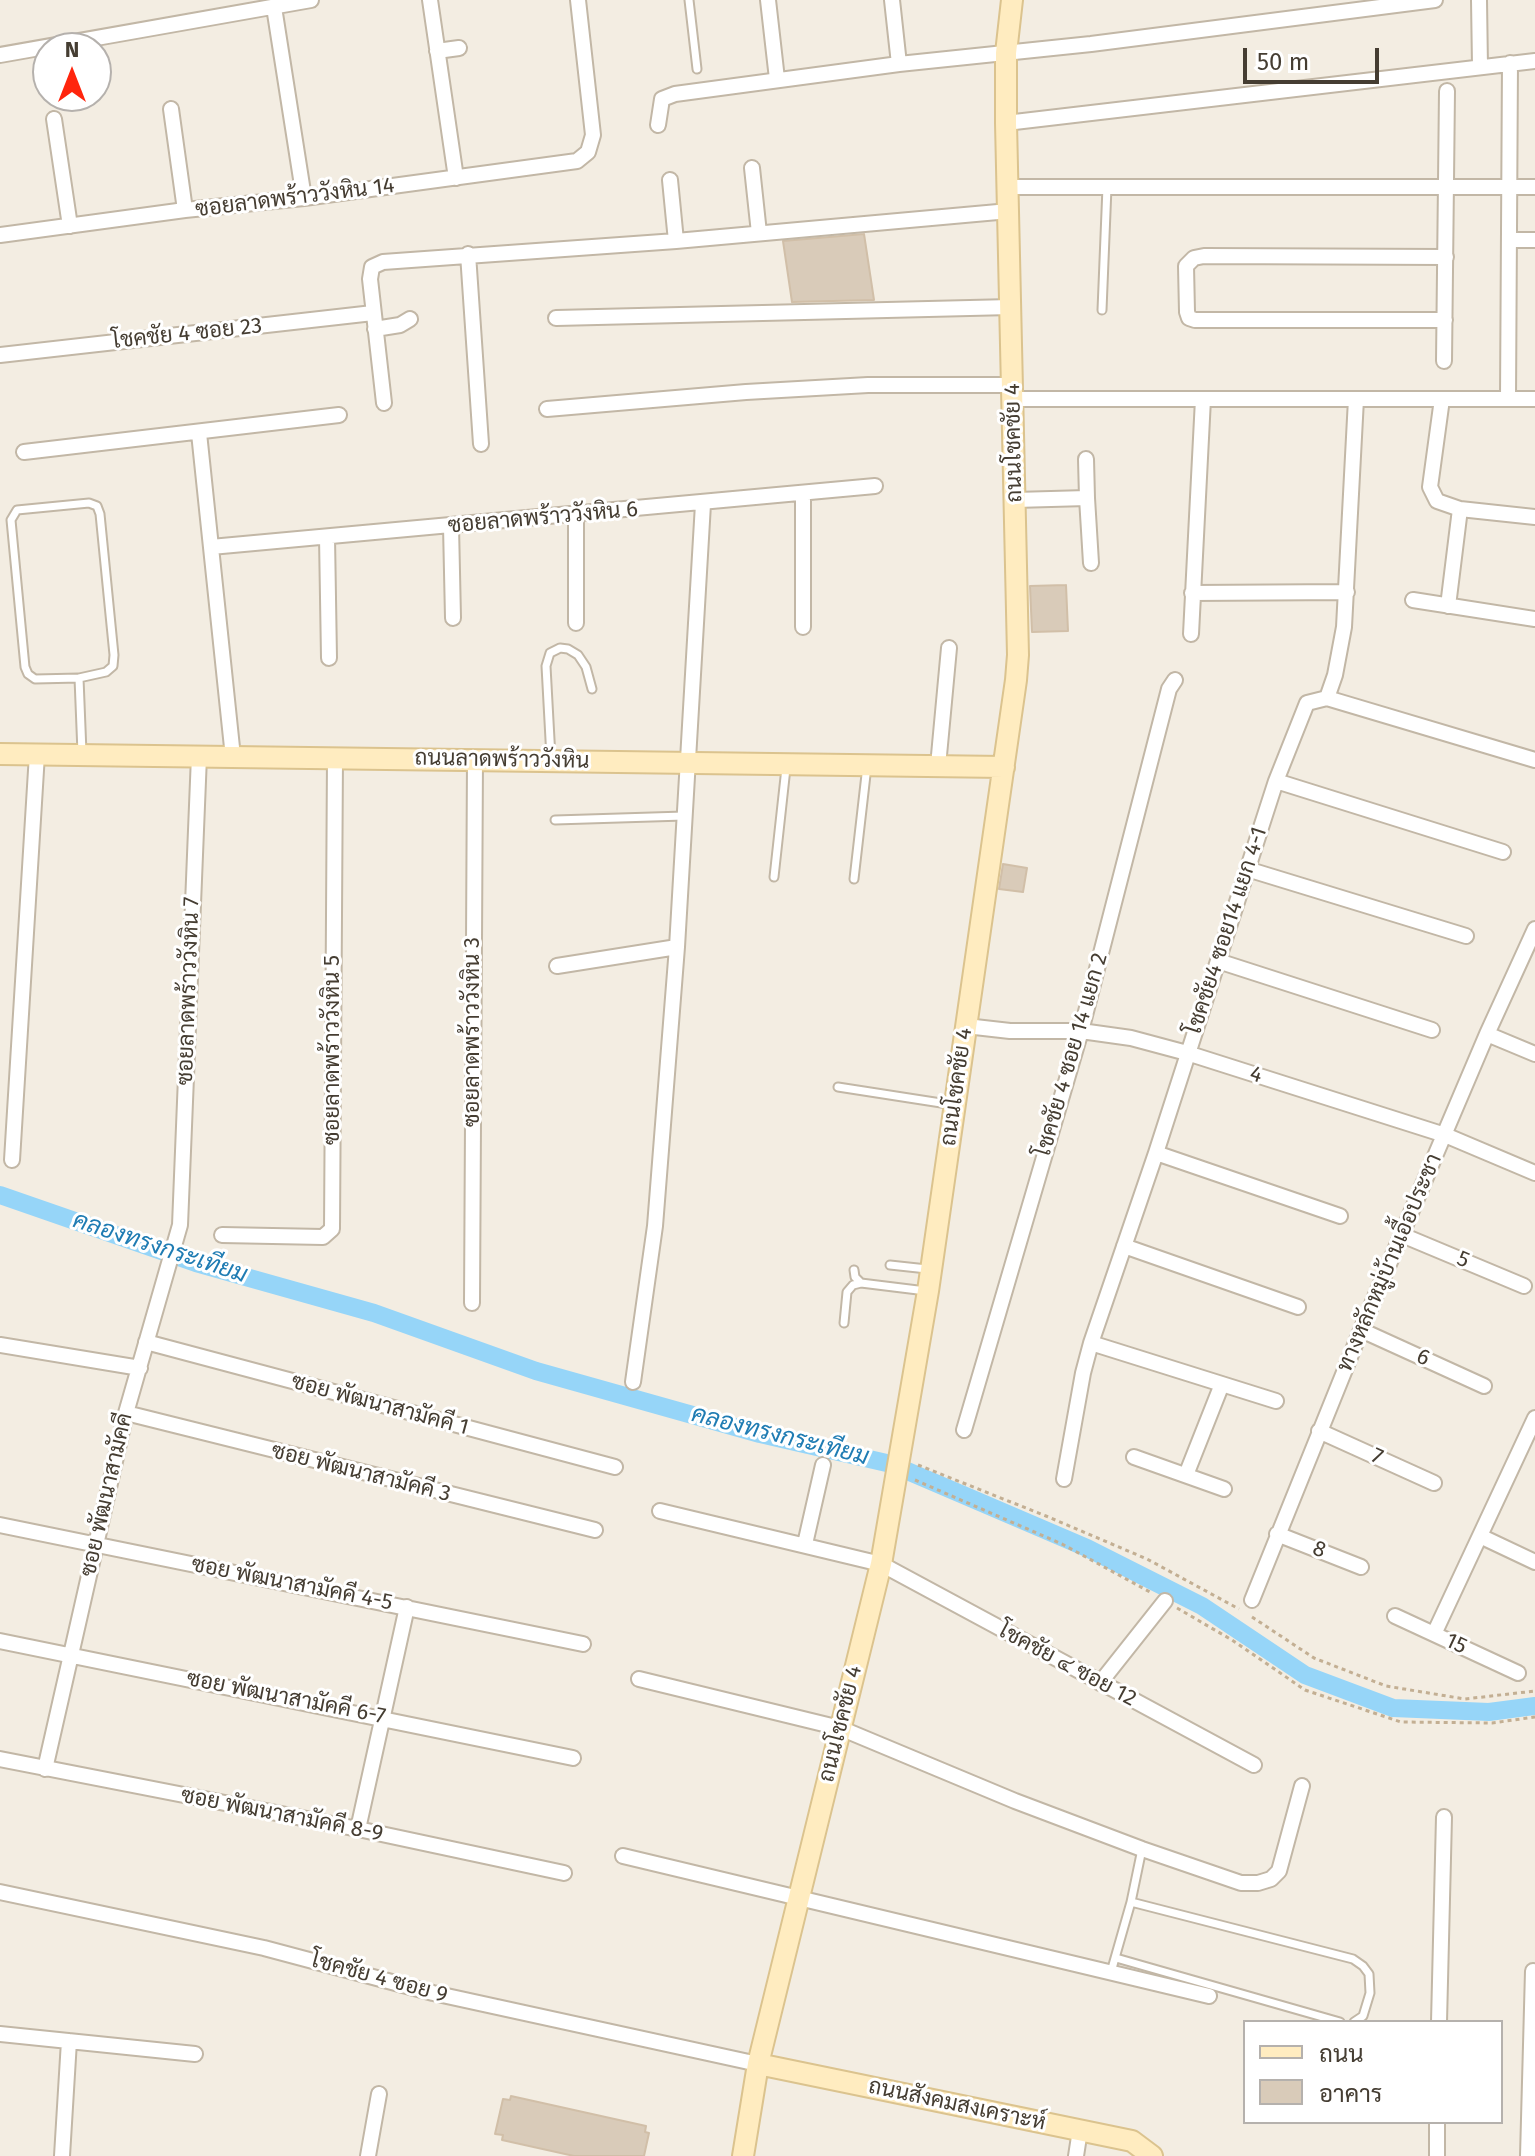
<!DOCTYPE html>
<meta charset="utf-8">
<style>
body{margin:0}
#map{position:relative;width:1535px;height:2156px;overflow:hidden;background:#f3ede2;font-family:"Fira Sans",Sarabun,sans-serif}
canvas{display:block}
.legend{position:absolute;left:1243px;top:2020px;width:260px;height:104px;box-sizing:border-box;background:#fff;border:2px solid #b5b1ad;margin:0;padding:10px 14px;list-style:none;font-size:24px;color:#453d32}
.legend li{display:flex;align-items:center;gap:16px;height:40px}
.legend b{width:40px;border:2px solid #b5b1ad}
.north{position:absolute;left:32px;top:32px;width:80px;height:80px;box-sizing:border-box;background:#fff;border:2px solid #b5b1ad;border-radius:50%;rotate:0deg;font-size:22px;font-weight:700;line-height:32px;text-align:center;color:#453d32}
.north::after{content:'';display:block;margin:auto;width:28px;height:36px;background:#ff250d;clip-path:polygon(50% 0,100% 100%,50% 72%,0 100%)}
.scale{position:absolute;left:1243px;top:48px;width:136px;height:36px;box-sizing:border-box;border:4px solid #453d32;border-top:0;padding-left:10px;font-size:24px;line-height:28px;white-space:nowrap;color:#453d32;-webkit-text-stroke:6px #fff;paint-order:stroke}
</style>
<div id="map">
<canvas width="1535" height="2156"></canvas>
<ul class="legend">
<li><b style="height:10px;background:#ffecc0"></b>ถนน</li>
<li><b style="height:22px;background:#d9cbb9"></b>อาคาร</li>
</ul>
<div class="north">N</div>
<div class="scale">50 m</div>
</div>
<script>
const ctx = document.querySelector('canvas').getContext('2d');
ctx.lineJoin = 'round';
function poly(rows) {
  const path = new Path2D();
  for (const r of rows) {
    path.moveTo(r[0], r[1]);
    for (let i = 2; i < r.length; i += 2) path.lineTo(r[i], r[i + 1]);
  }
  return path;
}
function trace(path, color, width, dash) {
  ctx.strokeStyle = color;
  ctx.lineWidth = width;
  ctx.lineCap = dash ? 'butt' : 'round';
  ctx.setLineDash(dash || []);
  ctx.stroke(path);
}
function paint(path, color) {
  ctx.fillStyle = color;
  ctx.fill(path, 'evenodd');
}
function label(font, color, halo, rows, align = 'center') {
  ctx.font = font + ' "Fira Sans",Sarabun,sans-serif';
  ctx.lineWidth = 6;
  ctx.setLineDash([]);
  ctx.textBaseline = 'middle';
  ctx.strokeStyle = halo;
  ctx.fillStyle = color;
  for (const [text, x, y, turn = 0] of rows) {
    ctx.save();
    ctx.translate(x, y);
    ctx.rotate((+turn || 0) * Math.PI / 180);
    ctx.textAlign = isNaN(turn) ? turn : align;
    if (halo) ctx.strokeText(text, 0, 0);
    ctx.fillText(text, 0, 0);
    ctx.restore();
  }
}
const canal = poly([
 [0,1195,196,1263,374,1313,536,1371,760,1434,891,1464,1087,1548,1202,1606,1305,1675,1393,1708,1489,1712,1535,1706]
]);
const building = poly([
 [864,234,874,300,792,302,783,241,864,234],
 [1066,585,1068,631,1032,632,1030,586,1066,585],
 [1003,864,1027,868,1023,892,999,889,1003,864],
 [511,2096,646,2126,645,2132,649,2133,644,2156,574,2156,502,2140,503,2135,495,2134,503,2099,510,2100,511,2096]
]);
const path = poly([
 [918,1465,1046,1516,1147,1559,1239,1609],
 [915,1480,1062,1544,1150,1592],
 [1177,1608,1232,1640,1305,1690,1401,1722,1492,1723,1535,1717],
 [1252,1617,1314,1658,1386,1686,1465,1699,1535,1691]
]);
const lane = poly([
 [689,0,697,69],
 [1102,310,1107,187],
 [79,678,35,679,28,674,25,667,11,520,17,510,89,503,97,506,100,514,114,655,113,666,106,672,79,678,82,753],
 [551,758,546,666,550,653,560,648,568,649,578,655,586,667,592,689],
 [555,820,684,816],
 [774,877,786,768],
 [854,879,867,766],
 [838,1087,954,1105],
 [890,1265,927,1269],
 [854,1270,855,1277,861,1283],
 [844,1323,847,1292,853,1285,861,1283,926,1291],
 [1142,1849,1131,1902,1353,1959,1363,1966,1369,1974,1370,1993,1363,2016,1354,2022],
 [1116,1958,1340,2022],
 [1111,1972,1131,1902]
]);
const street = poly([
 [430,0,456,178],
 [768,0,777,79],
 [892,0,899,64],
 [1479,0,1480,66],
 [274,7,304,198],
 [437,51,459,48],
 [0,55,311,0],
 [171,109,185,210],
 [54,119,70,226],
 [1006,123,1535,61],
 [658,125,662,99,675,94,899,64,1091,44,1435,0],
 [752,168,759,233],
 [670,180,676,241],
 [1008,187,1535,187],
 [0,235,185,210,304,198,577,161,588,152,593,135,578,0],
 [1510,240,1535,240],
 [468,254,481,444],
 [556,318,1011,307],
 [1445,320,1195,320,1189,318,1187,312,1186,266,1194,258,1204,256,1446,257],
 [375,329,400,325,410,319],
 [0,355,373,313],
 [1444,361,1447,91],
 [1508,398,1510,63],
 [1013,399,1535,399],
 [1442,399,1430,487,1437,501,1460,509,1535,517],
 [384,403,370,279,372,267,383,262,676,241,1009,211],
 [547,409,746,392,868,385,1012,385],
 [199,433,233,757],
 [24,452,339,415],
 [1087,498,1091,563],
 [1015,500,1087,498,1086,459],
 [451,526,453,618],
 [327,537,329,658],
 [211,547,875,486],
 [1192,593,1347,592],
 [1413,600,1535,619],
 [1448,606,1460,509],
 [576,623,576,515],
 [803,627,803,493],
 [1191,634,1203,399],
 [1327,698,1335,675,1344,627,1356,399],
 [938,766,949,648],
 [1276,781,1503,852],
 [1247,869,1466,936],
 [1218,961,1432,1030],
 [557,966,677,947],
 [966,1026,1010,1031,1081,1031,1131,1038,1187,1053,1445,1135,1535,1173],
 [1487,1034,1535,1054],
 [1156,1153,1340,1216],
 [12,1160,37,754],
 [222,1235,323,1237,332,1229,335,758],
 [1402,1235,1524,1286],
 [1124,1246,1298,1307],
 [472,1303,475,760],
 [1361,1330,1484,1386],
 [146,1342,615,1467],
 [1091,1343,1276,1401],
 [0,1345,140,1368],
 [633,1382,655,1226,677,947,703,504],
 [126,1413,595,1530],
 [964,1430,1081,1031,1169,689,1175,680],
 [1319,1431,1434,1483],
 [1134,1457,1224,1489],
 [1186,1475,1222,1384],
 [1064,1479,1083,1373,1091,1343,1156,1153,1276,781,1307,703,1327,698,1535,760],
 [660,1511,881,1564,1254,1765],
 [0,1525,583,1644],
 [1277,1534,1361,1567],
 [1480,1536,1535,1562],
 [805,1544,823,1465],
 [1252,1600,1361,1330,1487,1034,1535,929],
 [1395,1616,1518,1673],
 [1434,1634,1535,1418],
 [0,1641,573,1758],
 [639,1679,840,1728,1015,1801,1142,1849,1241,1883,1258,1883,1271,1879,1279,1871,1302,1786],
 [1100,1683,1165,1601],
 [0,1759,358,1829,564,1873],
 [45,1769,126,1413,180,1225,199,756],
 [358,1829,407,1607],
 [623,1856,1209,1996],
 [0,1892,264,1948,433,1993,758,2064],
 [1439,2022,1444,1817],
 [0,2034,195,2054],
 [62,2156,69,2041],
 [368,2156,379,2094],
 [1076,2156,1080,2130],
 [1437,2156,1437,2122],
 [1528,2156,1533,1971]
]);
const secondary = poly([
 [0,754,1004,767],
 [758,2064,1132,2141,1152,2156],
 [743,2156,758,2064,881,1564,928,1291,1016,680,1018,655,1006,123,1006,53,1012,0]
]);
const streetNames = [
 ["ซอยลาดพร้าววังหิน 14",295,198,-7],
 ["โชคชัย 4 ซอย 23",187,334,-6],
 ["ถนนโชคชัย 4",1014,443,-91],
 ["ซอยลาดพร้าววังหิน 6",543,518,-5],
 ["ถนนลาดพร้าววังหิน",502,760,1],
 ["โชคชัย4 ซอย14 แยก 4-1",1227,931,-72],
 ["ซอยลาดพร้าววังหิน 7",189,991,-88],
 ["ซอยลาดพร้าววังหิน 3",473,1032,-90],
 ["ซอยลาดพร้าววังหิน 5",333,1050,-90],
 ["โชคชัย 4 ซอย 14 แยก 2",1072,1055,-74],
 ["4",1256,1075,17],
 ["ถนนโชคชัย 4",957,1087,-82],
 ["5",1463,1260,23],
 ["ทางหลักหมู่บ้านเอื้อประชา",1390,1263,-67],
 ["6",1423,1358,25],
 ["ซอย พัฒนาสามัคคี 1",380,1405,15],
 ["7",1377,1457,24],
 ["ซอย พัฒนาสามัคคี 3",361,1473,14],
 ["ซอย พัฒนาสามัคคี",107,1495,-77],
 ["8",1319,1550,21],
 ["ซอย พัฒนาสามัคคี 4-5",292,1584,11],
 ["15",1456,1644,25],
 ["โชคชัย ๔ ซอย 12",1067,1665,28],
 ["ซอย พัฒนาสามัคคี 6-7",286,1698,11],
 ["ถนนโชคชัย 4",841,1724,-76],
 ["ซอย พัฒนาสามัคคี 8-9",282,1815,11],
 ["โชคชัย 4 ซอย 9",379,1978,15],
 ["ถนนสังคมสงเคราะห์",957,2105,12]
];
const waterNames = [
 ["คลองทรงกระเทียม",160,1248,18],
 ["คลองทรงกระเทียม",780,1436,14]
];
trace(canal, '#96d5f8', 18);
paint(building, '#d9cbb9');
trace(building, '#d1bfa8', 2);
trace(lane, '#c2b7a6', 11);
trace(street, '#c2b7a6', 18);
trace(secondary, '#dbc38e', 24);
trace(path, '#c3af93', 3, [4, 4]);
trace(lane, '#fff', 7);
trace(street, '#fff', 14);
trace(secondary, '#ffecc0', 20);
label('22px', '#453d32', '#fff', streetNames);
label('italic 24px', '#1f7cb3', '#fff', waterNames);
</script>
